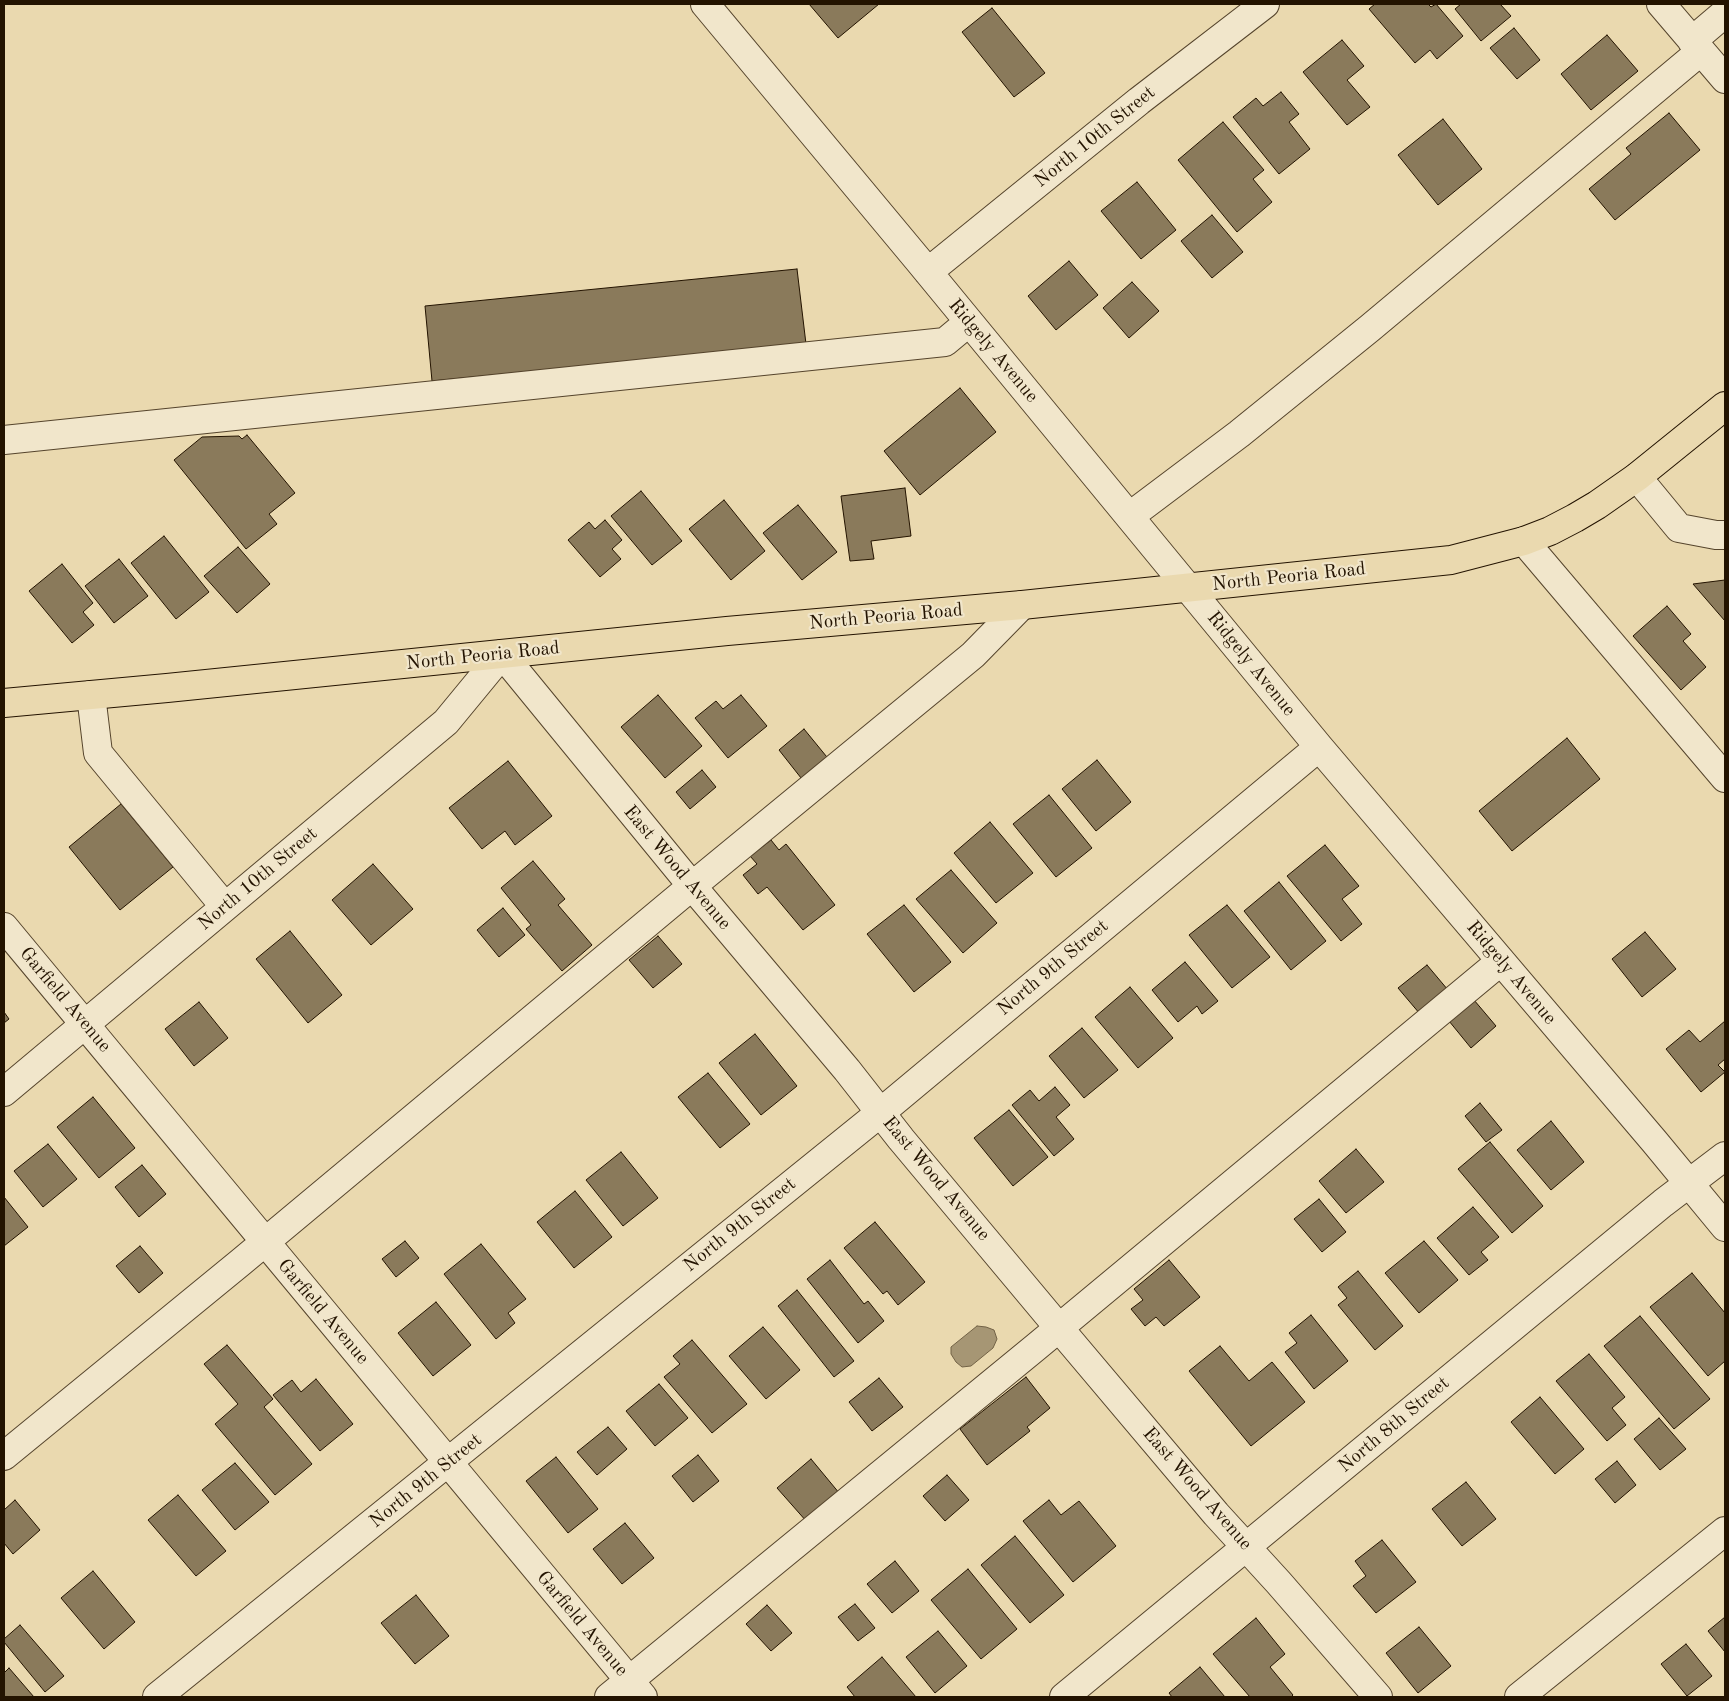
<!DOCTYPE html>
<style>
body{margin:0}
#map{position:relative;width:1729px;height:1701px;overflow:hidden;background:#ead9af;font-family:"Old Standard TT",serif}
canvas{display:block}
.frame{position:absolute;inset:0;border:5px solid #231300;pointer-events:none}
</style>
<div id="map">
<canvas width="1729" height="1701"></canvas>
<div class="frame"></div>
</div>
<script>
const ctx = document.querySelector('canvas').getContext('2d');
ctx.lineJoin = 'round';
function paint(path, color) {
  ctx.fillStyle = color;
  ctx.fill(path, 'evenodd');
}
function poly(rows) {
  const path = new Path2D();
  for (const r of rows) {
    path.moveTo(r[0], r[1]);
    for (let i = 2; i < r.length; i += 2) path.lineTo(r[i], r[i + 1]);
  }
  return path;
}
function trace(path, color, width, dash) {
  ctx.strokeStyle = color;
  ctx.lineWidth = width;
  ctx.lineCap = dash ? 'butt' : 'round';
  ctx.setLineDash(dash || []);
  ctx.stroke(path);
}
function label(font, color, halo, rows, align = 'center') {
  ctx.font = font + ' "Old Standard TT",serif';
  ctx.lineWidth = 4.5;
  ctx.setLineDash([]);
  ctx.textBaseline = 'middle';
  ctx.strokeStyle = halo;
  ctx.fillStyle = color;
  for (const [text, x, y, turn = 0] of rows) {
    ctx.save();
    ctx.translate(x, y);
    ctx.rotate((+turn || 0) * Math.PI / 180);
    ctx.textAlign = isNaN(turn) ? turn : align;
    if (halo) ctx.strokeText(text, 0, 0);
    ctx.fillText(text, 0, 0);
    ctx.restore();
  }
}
const water = poly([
 [977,1326,986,1327,994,1330,997,1339,993,1348,971,1366,962,1367,956,1362,951,1354,951,1347,977,1326]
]);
const building = poly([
 [809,4,879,4,838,38,809,4],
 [1375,4,1428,4,1431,7,1436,4,1463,36,1437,59,1430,50,1415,63,1369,9,1375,4],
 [1461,4,1500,4,1511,16,1481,41,1455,9,1461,4],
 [992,8,1045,73,1014,97,962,32,992,8],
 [1514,28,1540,60,1517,79,1490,48,1514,28],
 [1607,35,1638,71,1591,110,1561,74,1607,35],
 [1342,40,1364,66,1347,80,1370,107,1347,125,1303,72,1342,40],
 [1281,92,1299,114,1289,122,1310,149,1279,174,1233,117,1256,98,1263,106,1281,92],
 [1669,113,1700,150,1615,220,1589,189,1631,154,1626,148,1669,113],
 [1443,119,1482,169,1438,205,1398,155,1443,119],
 [1223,122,1264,170,1253,179,1272,202,1237,232,1178,160,1223,122],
 [1137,182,1176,230,1141,259,1101,211,1137,182],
 [1212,215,1243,252,1212,278,1181,241,1212,215],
 [1069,261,1098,295,1056,330,1028,296,1069,261],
 [797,269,806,344,432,381,425,306,797,269],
 [1132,282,1159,311,1129,338,1103,308,1132,282],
 [960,388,996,432,920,495,884,451,960,388],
 [247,435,295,493,269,514,277,524,246,549,174,460,202,437,239,436,242,439,247,435],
 [905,488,911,536,871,541,874,559,850,561,841,496,905,488],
 [641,491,682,541,652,565,611,516,641,491],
 [724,500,765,551,731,580,689,529,724,500],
 [798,505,837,552,802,580,763,533,798,505],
 [605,520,622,540,612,549,621,559,600,577,568,540,589,522,595,529,605,520],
 [164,536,209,592,176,619,131,563,164,536],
 [238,547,270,584,237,613,204,576,238,547],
 [119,559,148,596,114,623,85,586,119,559],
 [62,564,93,603,83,612,94,625,72,643,29,591,62,564],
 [1725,580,1725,621,1693,584,1725,580],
 [1667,606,1691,634,1683,641,1706,667,1681,690,1633,636,1667,606],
 [658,695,702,746,665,778,621,727,658,695],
 [741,695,767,726,728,758,695,718,716,701,723,709,741,695],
 [804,729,831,762,805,783,779,750,804,729],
 [1567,738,1600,779,1512,851,1479,811,1567,738],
 [1097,760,1131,802,1096,831,1062,789,1097,760],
 [508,761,552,816,515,845,505,831,482,849,449,808,508,761],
 [702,770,716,787,690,809,676,792,702,770],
 [1049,795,1092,848,1056,877,1013,824,1049,795],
 [121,804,173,867,120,910,69,847,121,804],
 [990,822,1033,873,996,903,954,853,990,822],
 [771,840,779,850,786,844,835,905,803,930,767,887,758,894,743,875,757,864,750,856,771,840],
 [1325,845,1359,886,1342,899,1362,924,1341,941,1287,876,1325,845],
 [533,861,565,899,558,905,592,945,562,971,526,929,531,925,501,888,533,861],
 [373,864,413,909,371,945,332,900,373,864],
 [951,870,997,923,963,953,916,899,951,870],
 [1279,882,1326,941,1291,970,1244,911,1279,882],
 [904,905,951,962,914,992,867,934,904,905],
 [1227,905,1270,957,1232,988,1189,935,1227,905],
 [503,908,525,935,499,957,477,930,503,908],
 [290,931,342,995,308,1023,256,959,290,931],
 [1645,932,1676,969,1642,997,1612,959,1645,932],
 [658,936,682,964,653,988,629,960,658,936],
 [1185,962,1218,1001,1202,1014,1197,1006,1178,1022,1152,990,1185,962],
 [1427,965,1448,990,1420,1014,1398,988,1427,965],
 [1130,987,1173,1038,1138,1068,1095,1017,1130,987],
 [1474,1000,1496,1026,1471,1048,1449,1021,1474,1000],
 [199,1002,228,1038,194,1066,165,1029,199,1002],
 [4,1012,9,1019,4,1023,4,1012],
 [1725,1021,1725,1059,1718,1065,1725,1072,1701,1092,1666,1049,1689,1030,1700,1042,1725,1021],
 [1082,1028,1118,1070,1084,1098,1049,1056,1082,1028],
 [755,1034,797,1086,761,1115,719,1063,755,1034],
 [708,1073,750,1124,720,1148,678,1097,708,1073],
 [1055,1087,1070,1105,1056,1117,1074,1139,1054,1156,1012,1105,1030,1090,1039,1101,1055,1087],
 [93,1097,135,1148,99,1178,57,1127,93,1097],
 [1480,1103,1502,1130,1486,1142,1465,1116,1480,1103],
 [1009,1110,1048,1157,1013,1186,974,1138,1009,1110],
 [1551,1121,1584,1162,1551,1190,1517,1150,1551,1121],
 [1490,1142,1543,1206,1512,1233,1458,1169,1490,1142],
 [48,1144,77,1179,43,1207,14,1171,48,1144],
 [1356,1149,1384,1182,1346,1213,1319,1181,1356,1149],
 [621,1152,658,1198,623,1226,586,1180,621,1152],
 [142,1165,166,1194,139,1217,115,1187,142,1165],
 [575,1191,612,1237,574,1268,537,1222,575,1191],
 [4,1197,28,1227,4,1246,4,1197],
 [1319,1199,1346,1232,1322,1252,1294,1219,1319,1199],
 [1473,1207,1499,1237,1481,1252,1488,1260,1469,1275,1437,1238,1473,1207],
 [875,1222,925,1282,898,1305,887,1291,883,1294,844,1248,875,1222],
 [405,1241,419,1258,396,1277,382,1259,405,1241],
 [1424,1241,1458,1280,1419,1313,1385,1273,1424,1241],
 [481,1244,526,1299,508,1313,515,1323,496,1339,444,1274,481,1244],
 [140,1246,163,1273,139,1293,116,1266,140,1246],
 [830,1260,864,1304,868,1301,884,1321,858,1343,807,1279,830,1260],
 [1169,1260,1200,1297,1164,1326,1156,1317,1145,1326,1131,1309,1143,1300,1134,1289,1169,1260],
 [1358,1271,1403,1326,1375,1350,1338,1305,1347,1298,1338,1287,1358,1271],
 [1692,1273,1725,1313,1725,1361,1708,1376,1650,1307,1692,1273],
 [797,1290,854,1361,834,1377,778,1306,797,1290],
 [436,1302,471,1345,433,1376,398,1333,436,1302],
 [1311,1315,1348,1361,1314,1389,1285,1352,1297,1343,1289,1333,1311,1315],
 [1640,1316,1710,1399,1674,1429,1604,1346,1640,1316],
 [763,1327,800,1370,766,1399,729,1356,763,1327],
 [692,1340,747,1404,712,1433,664,1377,680,1364,673,1356,692,1340],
 [227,1345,273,1399,264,1407,312,1464,275,1495,215,1424,238,1404,204,1364,227,1345],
 [1220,1346,1249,1381,1272,1362,1305,1402,1251,1446,1189,1371,1220,1346],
 [1589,1354,1625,1397,1612,1408,1626,1425,1607,1441,1556,1381,1589,1354],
 [1026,1377,1050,1408,1027,1427,1030,1431,987,1465,960,1429,1026,1377],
 [879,1378,903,1407,872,1431,849,1402,879,1378],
 [316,1379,353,1424,320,1451,273,1395,292,1380,301,1392,316,1379],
 [659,1384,688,1418,655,1446,626,1411,659,1384],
 [1540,1397,1584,1449,1555,1474,1511,1422,1540,1397],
 [1659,1418,1686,1449,1660,1470,1634,1439,1659,1418],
 [608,1427,627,1449,597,1475,577,1452,608,1427],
 [698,1455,719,1481,693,1502,672,1476,698,1455],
 [556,1457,598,1509,568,1533,526,1481,556,1457],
 [811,1459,840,1494,807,1522,777,1488,811,1459],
 [1617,1461,1636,1485,1615,1503,1595,1479,1617,1461],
 [235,1463,269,1502,235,1530,202,1490,235,1463],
 [947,1475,969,1500,945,1521,923,1496,947,1475],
 [1466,1482,1496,1519,1462,1546,1432,1509,1466,1482],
 [178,1495,226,1551,196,1576,148,1520,178,1495],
 [15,1500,40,1530,13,1554,4,1543,4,1510,15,1500],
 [1049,1500,1061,1515,1079,1501,1116,1546,1073,1582,1023,1521,1049,1500],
 [625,1523,654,1558,622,1584,593,1549,625,1523],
 [1015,1536,1064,1595,1030,1623,981,1565,1015,1536],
 [1382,1540,1416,1582,1376,1613,1353,1586,1366,1576,1355,1561,1382,1540],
 [895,1561,919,1591,892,1613,867,1584,895,1561],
 [968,1569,1017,1629,981,1659,931,1600,968,1569],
 [93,1571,135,1622,104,1649,61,1598,93,1571],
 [416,1595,449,1636,415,1664,381,1623,416,1595],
 [855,1604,875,1628,858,1641,838,1617,855,1604],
 [767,1605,792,1633,771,1651,746,1624,767,1605],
 [1725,1617,1725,1652,1708,1631,1725,1617],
 [1256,1618,1285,1654,1270,1667,1293,1695,1291,1697,1250,1697,1213,1654,1256,1618],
 [20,1625,64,1676,45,1692,4,1642,4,1639,20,1625],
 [1419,1627,1451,1666,1418,1693,1386,1653,1419,1627],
 [938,1631,967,1666,935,1693,906,1657,938,1631],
 [1686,1644,1712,1676,1687,1696,1661,1664,1686,1644],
 [882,1657,916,1697,855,1697,847,1687,882,1657],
 [1200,1667,1225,1697,1172,1697,1169,1693,1200,1667],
 [9,1668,34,1697,4,1697,4,1673,9,1668]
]);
const minor = poly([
 [705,4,919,261,1319,747,1654,1141,1725,1227],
 [1661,4,1725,79],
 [1692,41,1725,13],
 [928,272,1139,101,1265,4],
 [4,440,945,342,969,322],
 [1637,477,1679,528,1716,535,1725,535],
 [1130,516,1239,434,1370,328,1701,51],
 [1524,541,1725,778],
 [91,695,98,753,225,907],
 [4,927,643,1697],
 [4,1092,446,722,502,654,692,886,847,1070,901,1139,1059,1328,1216,1514,1279,1583,1378,1697],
 [4,1456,241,1262,692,886,973,655,1022,605],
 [157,1697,880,1113,1319,747],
 [609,1697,1036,1347,1501,961],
 [1064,1697,1663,1203,1725,1156],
 [1519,1697,1725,1531]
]);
const major = poly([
 [4,703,167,688,727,631,1022,605,1451,560,1524,541,1550,531,1575,518,1597,505,1637,477,1725,406]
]);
const streetNames = [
 ["North 10th Street",1095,137,-39],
 ["Ridgely Avenue",993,351,50],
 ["North Peoria Road",1289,577,-6],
 ["North Peoria Road",886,617,-5],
 ["North Peoria Road",483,656,-6],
 ["Ridgely Avenue",1251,664,51],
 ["East Wood Avenue",677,868,50],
 ["North 10th Street",258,879,-40],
 ["North 9th Street",1053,968,-40],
 ["Ridgely Avenue",1511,973,50],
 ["Garfield Avenue",65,1000,50],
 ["East Wood Avenue",936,1179,50],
 ["North 9th Street",740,1225,-39],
 ["Garfield Avenue",323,1312,50],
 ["North 8th Street",1394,1425,-40],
 ["North 9th Street",426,1481,-39],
 ["East Wood Avenue",1197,1489,49],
 ["Garfield Avenue",582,1624,50]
];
paint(water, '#a69674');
trace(water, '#726246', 1);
paint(building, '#8a7a5b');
trace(building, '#231300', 1);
trace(minor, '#55442c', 30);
trace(major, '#231300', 30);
trace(minor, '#f1e6cb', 28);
trace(major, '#ead9af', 28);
label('19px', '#231300', '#f1e6cb', streetNames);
</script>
